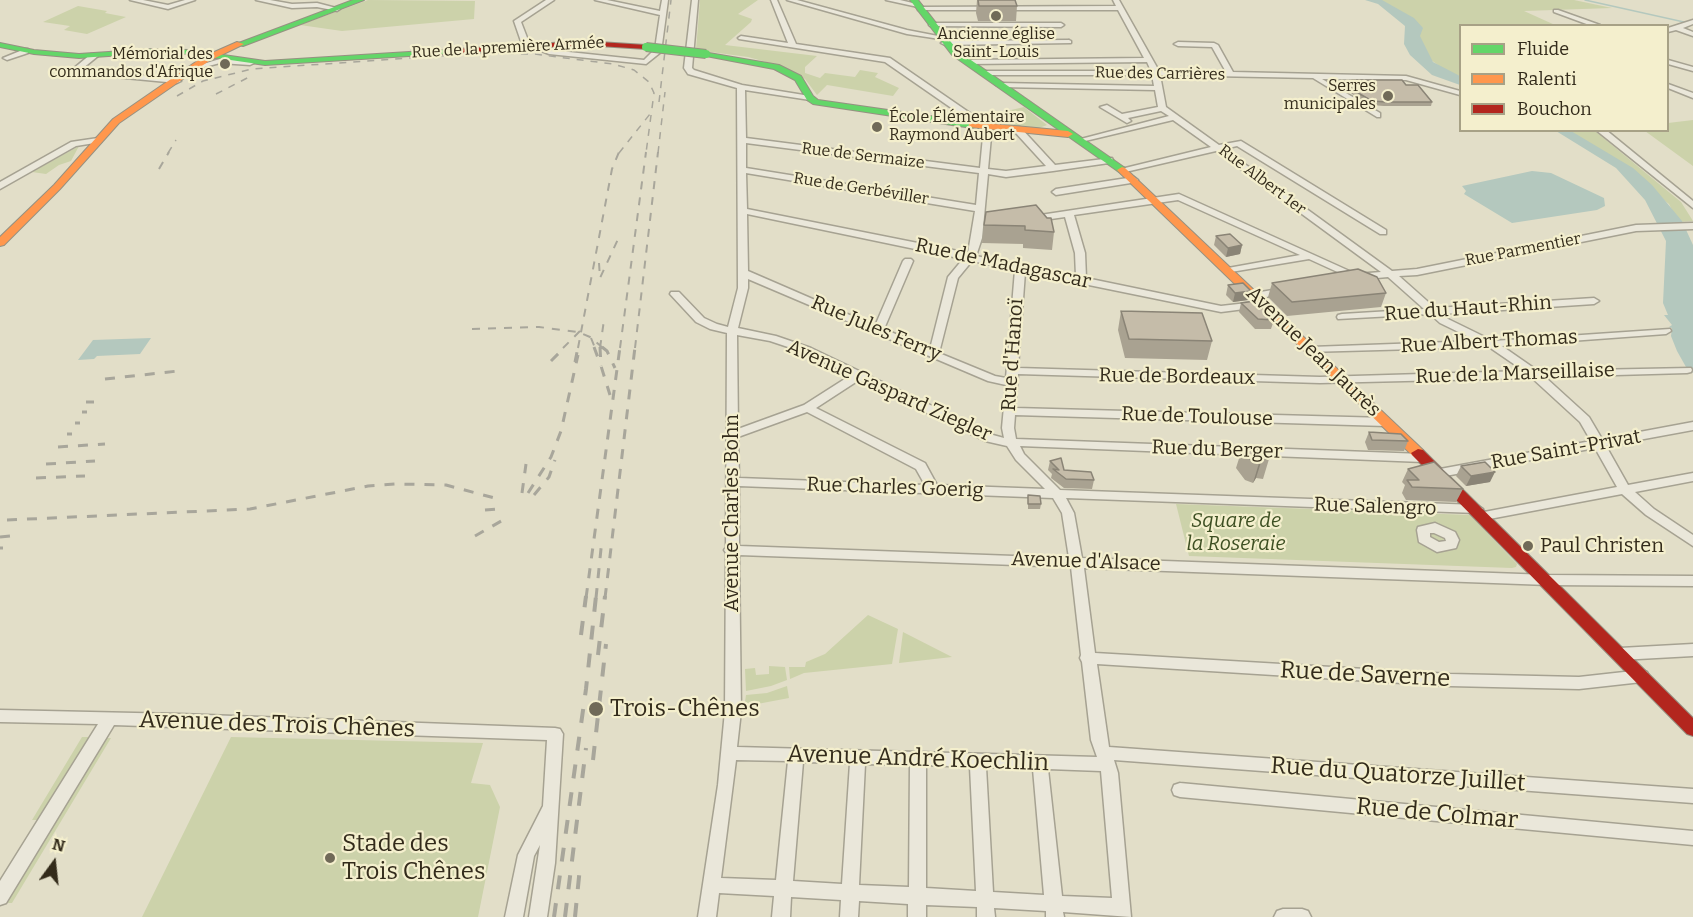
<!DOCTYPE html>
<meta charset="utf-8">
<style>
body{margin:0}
#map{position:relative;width:1693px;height:917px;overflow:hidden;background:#e2dec8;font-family:Bitter,serif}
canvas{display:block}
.legend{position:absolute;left:1459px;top:24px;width:210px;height:108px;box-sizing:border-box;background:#f4efcd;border:2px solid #a7a186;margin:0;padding:8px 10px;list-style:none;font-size:18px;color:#332b1b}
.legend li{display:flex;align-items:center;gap:12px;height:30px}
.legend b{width:30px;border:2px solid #a7a186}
.north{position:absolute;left:24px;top:833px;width:60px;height:60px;-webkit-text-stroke:4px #f4efcd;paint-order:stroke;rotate:15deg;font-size:16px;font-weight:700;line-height:24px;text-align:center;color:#332b1b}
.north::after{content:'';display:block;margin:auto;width:21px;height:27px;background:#332b1b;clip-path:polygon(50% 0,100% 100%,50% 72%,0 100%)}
</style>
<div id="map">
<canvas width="1693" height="917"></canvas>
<ul class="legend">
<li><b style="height:8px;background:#63d668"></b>Fluide</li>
<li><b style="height:8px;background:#ff974d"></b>Ralenti</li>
<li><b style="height:8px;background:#b3261e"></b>Bouchon</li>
</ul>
<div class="north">N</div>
</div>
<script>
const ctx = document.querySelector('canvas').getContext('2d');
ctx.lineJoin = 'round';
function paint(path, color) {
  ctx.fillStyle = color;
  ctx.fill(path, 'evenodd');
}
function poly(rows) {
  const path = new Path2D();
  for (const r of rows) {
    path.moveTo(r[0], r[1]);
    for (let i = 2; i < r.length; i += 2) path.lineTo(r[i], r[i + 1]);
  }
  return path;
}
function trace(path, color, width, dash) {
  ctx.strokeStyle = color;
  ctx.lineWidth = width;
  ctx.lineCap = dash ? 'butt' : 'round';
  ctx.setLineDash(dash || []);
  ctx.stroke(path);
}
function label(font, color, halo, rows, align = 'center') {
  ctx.font = font + ' Bitter,serif';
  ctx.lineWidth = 4.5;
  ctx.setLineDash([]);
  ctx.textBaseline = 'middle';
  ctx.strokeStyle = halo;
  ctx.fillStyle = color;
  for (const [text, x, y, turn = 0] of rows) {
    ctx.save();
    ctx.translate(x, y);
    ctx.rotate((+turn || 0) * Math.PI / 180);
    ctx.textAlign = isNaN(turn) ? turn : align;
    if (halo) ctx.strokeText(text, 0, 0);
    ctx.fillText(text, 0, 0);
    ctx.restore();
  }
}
const green = poly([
 [368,0,475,1,474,19,342,31,300,25],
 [700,0,758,0,738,14,752,19,751,22,725,45,817,56,805,67,805,73,820,78,825,73,855,77,860,70,878,73,875,77,899,88,893,96,827,85,817,95,805,79,777,65,748,57,696,50],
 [1377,0,1574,0,1612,8,1524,11,1555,25,1460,26,1460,76,1449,73,1431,60,1419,37],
 [78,6,107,11,105,13,126,17,87,34,64,30,70,26,43,22],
 [1024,107,1047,125,1039,128,983,123,977,118],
 [1693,120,1693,166,1645,131,1668,130,1668,123],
 [1569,131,1595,131,1681,202,1693,221,1678,222,1669,204],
 [79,146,71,161,59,165,46,174,32,172],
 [1176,504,1470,515,1517,564,1516,567,1512,568,1189,556],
 [868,615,898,629,892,664,804,673,790,679,789,667,805,667,806,662,825,654],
 [903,632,952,657,899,663],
 [769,666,785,667,787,680,771,686,746,691,745,669,755,668,756,675,769,674],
 [787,686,789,698,752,705,745,702,746,695,767,693],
 [82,737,90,737,39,820,32,820],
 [231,737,483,743,471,783,490,785,500,807,478,917,142,917],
 [103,738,111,738,12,903,3,903]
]);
const water = poly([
 [1365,0,1382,0,1414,18,1423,28,1420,36,1433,62,1460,76,1460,85,1432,75,1410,55,1404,44,1405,26,1378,4],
 [1556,131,1571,131,1633,168,1652,185,1682,221,1693,245,1693,373,1686,367,1677,351,1671,336,1672,328,1669,327,1672,325,1664,315,1668,315,1663,303,1666,241,1645,200,1616,168],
 [1532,171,1551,173,1604,198,1605,206,1597,210,1512,223,1464,194,1466,191,1462,186],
 [151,338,140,354,97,356,94,359,78,360,93,340]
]);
const stream = poly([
 [1585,0,1693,24]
]);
const street = poly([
 [130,0,143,0,168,5,185,0,195,0,168,9,130,0],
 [256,0,270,0,292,4,317,3,340,9,337,11,317,7,292,8,256,0],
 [546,0,554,0,521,22,531,48,524,50,514,21,546,0],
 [595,0,607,0,660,11,662,0,668,0,661,52,646,64,549,54,534,48,534,46,536,45,550,50,644,60,655,49,660,15,595,0],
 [692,0,698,0,692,68,694,70,742,85,810,96,814,98,810,100,745,90,746,138,980,168,984,126,988,124,992,126,988,169,1006,171,1046,166,1014,131,1013,129,1017,127,1020,127,1055,165,1112,158,1113,160,1109,163,1053,171,1006,177,988,174,982,238,976,256,1076,276,1075,253,1065,217,1030,222,1027,221,1027,217,1179,194,1356,274,1381,272,1216,151,1121,173,1121,169,1211,147,1173,120,1081,142,1077,140,1169,116,1161,111,1128,118,1131,121,1127,123,1100,107,1107,105,1122,114,1158,107,1155,90,1000,87,996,85,1000,83,1154,86,1152,75,984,75,980,73,984,71,1151,71,1147,62,968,64,964,62,968,60,1144,58,1118,10,918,10,918,8,920,7,1116,6,1113,0,1119,0,1159,71,1226,72,1212,47,1178,46,1174,44,1178,42,1214,43,1218,45,1233,72,1406,76,1460,91,1460,95,1406,80,1322,79,1380,113,1380,117,1377,117,1313,78,1160,75,1166,107,1219,145,1241,141,1386,230,1386,234,1380,234,1237,146,1224,149,1392,271,1417,269,1636,225,1693,223,1693,229,1636,231,1417,275,1399,276,1435,308,1594,298,1599,301,1594,304,1442,314,1448,319,1493,341,1670,329,1671,331,1666,334,1502,346,1538,371,1691,368,1692,370,1691,372,1687,373,1545,377,1589,417,1602,439,1693,422,1693,430,1606,446,1628,485,1693,473,1693,481,1635,492,1654,509,1693,535,1693,546,1646,515,1622,494,1484,520,1478,516,1484,512,1617,487,1595,448,1440,477,1436,476,1434,473,1440,469,1591,441,1580,422,1532,378,1320,383,1018,374,1015,408,1386,418,1392,422,1386,426,1015,415,1014,428,1016,439,1423,454,1429,458,1423,462,1020,446,1024,454,1060,490,1477,505,1483,509,1477,513,1066,498,1074,513,1082,558,1548,575,1693,576,1693,586,1548,585,1084,568,1095,653,1450,674,1579,677,1642,670,1647,672,1649,676,1647,680,1642,682,1579,689,1450,686,1097,664,1109,747,1693,789,1693,803,1114,760,1118,773,1131,917,1063,912,1064,917,1046,917,1046,911,994,908,995,917,977,917,977,907,926,905,926,917,908,917,908,904,859,901,858,917,840,917,841,900,791,897,790,917,772,917,774,896,719,893,716,917,698,917,718,785,725,711,726,553,724,550,726,547,727,333,710,329,696,322,670,294,671,292,679,292,704,318,717,324,728,327,738,288,737,88,688,74,684,68,692,0],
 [746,143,979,173,976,205,746,168,746,143],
 [746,173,975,211,968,253,747,209,746,173],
 [1178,200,1300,255,1228,268,1225,269,1225,273,1309,259,1355,280,1388,277,1424,309,1342,314,1338,315,1337,317,1338,319,1430,314,1440,323,1477,341,1311,347,1306,350,1307,352,1489,347,1524,371,1320,377,1018,368,1025,272,1221,312,1260,307,1261,305,1256,302,1221,306,1086,278,1085,253,1074,215,1178,200],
 [747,214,963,259,948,277,930,349,884,329,913,261,911,259,905,259,903,261,875,326,748,271,747,214],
 [972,261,1015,270,1006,378,995,376,939,353,958,278,972,261],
 [748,279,988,381,1006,385,1002,428,1004,438,993,435,811,348,776,336,738,328,748,288,748,279],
 [737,335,770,341,803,352,851,375,804,405,738,429,737,335],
 [859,380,985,441,1007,446,1016,460,1045,489,937,485,925,463,816,408,859,380],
 [807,412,916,469,925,485,739,478,738,437,807,412],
 [739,486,1053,498,1062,513,1069,558,739,546,739,486],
 [739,555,1071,567,1081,655,1080,658,1082,662,1091,740,1097,757,737,747,741,711,739,555],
 [736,760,788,761,776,880,721,878,736,760],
 [803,762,850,763,842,884,793,881,803,762],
 [865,764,910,765,909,887,859,885,865,764],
 [926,765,970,767,976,891,926,888,926,765],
 [986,767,1033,769,1044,895,993,892,986,767],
 [1048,769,1101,771,1112,898,1062,896,1048,769],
 [771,0,777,0,796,44,890,58,980,120,981,125,974,127,973,123,885,62,739,39,738,38,741,36,788,43,771,0],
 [787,0,797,0,907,30,943,37,940,39,907,34,787,0],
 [886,0,900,0,921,5,918,7,886,0],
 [1554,10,1558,10,1600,25,1592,26,1554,12,1554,10],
 [1693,20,1693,24,1683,28,1693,32,1693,36,1676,30,1668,32,1668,28,1693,20],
 [932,23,1061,23,1064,25,1061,27,930,26,929,25,932,23],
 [1069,40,1071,41,1071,43,945,45,941,43,945,41,1069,40],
 [25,49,28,49,28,53,7,60,3,58,25,49],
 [91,54,98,56,82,69,177,79,181,81,177,83,73,73,73,69,91,54],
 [220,59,250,61,254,63,250,65,220,63,197,69,193,67,220,59],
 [1668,60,1693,67,1693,71,1668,64,1668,60],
 [1668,84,1693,93,1693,98,1668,88,1668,84],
 [1596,130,1606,130,1693,201,1693,208,1596,130],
 [98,138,102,140,101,142,76,146,0,189,0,182,71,142,98,138],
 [1134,177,1138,180,1137,182,1056,195,1052,192,1056,189,1134,177],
 [1284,288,1289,291,1288,293,1255,299,1250,296,1255,293,1284,288],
 [1435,523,1455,532,1459,540,1456,548,1437,552,1419,542,1417,530,1418,527,1435,523],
 [1430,533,1434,533,1445,538,1446,541,1439,542,1430,537,1430,533],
 [1693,644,1693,656,1620,660,1615,658,1613,654,1615,650,1620,648,1693,644],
 [0,710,180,714,555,728,560,729,563,734,555,863,547,917,529,917,540,845,534,856,523,917,505,917,518,855,543,806,547,740,114,725,6,903,0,905,0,881,98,724,0,722,0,710],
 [1180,783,1693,831,1693,845,1180,797,1174,795,1172,790,1174,785,1180,783],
 [1283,909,1302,909,1308,911,1311,917,1274,917,1277,911,1283,909]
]);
const fast = poly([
 [353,0,364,0,243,46,236,44,353,0],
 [910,0,918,0,958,51,1125,168,1125,172,1119,172,952,55,910,0],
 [0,43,34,50,79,54,153,49,189,50,265,61,457,49,461,51,457,53,265,65,189,54,153,53,79,58,34,54,0,47,0,43],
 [703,52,779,65,801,76,813,96,818,100,972,122,977,125,972,128,813,104,807,100,795,80,774,69,706,56,703,56,703,52]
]);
const slow = poly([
 [237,42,244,44,209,61,119,123,60,189,4,245,0,246,0,237,54,185,113,119,203,57,237,42],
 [972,122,1068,131,1073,134,1068,137,969,127,969,123,972,122],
 [1122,167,1125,168,1423,450,1425,453,1423,456,1413,456,1119,172,1117,170,1122,167]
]);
const jam = poly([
 [583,41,646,45,650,47,646,49,583,45,457,53,453,51,457,49,583,41],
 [1418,449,1423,450,1693,718,1693,736,1687,734,1413,456,1411,453,1418,449]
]);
const railFar3 = poly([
 [216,94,253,75],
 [177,96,203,81,252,69,482,53,534,54,613,64,634,70,649,82,654,93,646,153],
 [659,102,671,0],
 [168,153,176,140],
 [619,153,650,114],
 [658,153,665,92]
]);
const railFar2 = poly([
 [159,169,169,152],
 [599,263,600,278,619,237],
 [472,329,539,327,578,332,590,337,603,348],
 [591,338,595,348],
 [563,348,580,331],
 [578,348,612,169,619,152],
 [600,348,604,320],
 [620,348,646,152],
 [635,348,658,152]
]);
const railFar1 = poly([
 [594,347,601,366],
 [600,347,601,366,610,395],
 [602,347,607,351,615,368],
 [551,361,565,347],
 [575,362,578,347],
 [105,379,178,371],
 [86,402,94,402],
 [82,412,87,412],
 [75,423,80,423],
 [67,434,72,434],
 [58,447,105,444],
 [46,464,95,461],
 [36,478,85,476],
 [522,493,526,464],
 [528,493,551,457,561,431,578,355],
 [534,495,549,477,555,460],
 [485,510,497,509],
 [7,520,250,509,368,486,396,484,446,485,502,500],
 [475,536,503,520],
 [0,537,10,536],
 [0,548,3,548],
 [586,598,620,347],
 [596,598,602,539],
 [605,598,635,347]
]);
const rail = poly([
 [581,635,586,596],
 [598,655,605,596],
 [593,760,606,644],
 [554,917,586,689,596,596],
 [565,917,586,748],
 [575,917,580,867]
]);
const fastBridge = poly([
 [646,47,706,54]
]);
const wall = poly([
 [977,0,1015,0,1017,6,1016,21,978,21,976,13],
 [1352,80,1406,85,1432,102,1431,106,1384,106,1370,105,1352,94,1347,87,1348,83,1351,83],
 [986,212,1054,232,1052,250,1023,248,1023,244,982,243,984,225],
 [1216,236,1242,245,1240,254,1226,257,1214,245],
 [1272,283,1386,293,1381,307,1287,316,1268,297],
 [1228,285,1251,291,1248,300,1233,302,1226,295],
 [1241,303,1274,320,1271,329,1255,329,1239,312],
 [1121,311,1212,341,1207,360,1125,358,1118,330],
 [1369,432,1408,441,1404,451,1368,450,1365,442],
 [1242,449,1269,459,1263,479,1256,478,1253,483,1245,480,1236,468],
 [1050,461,1064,470,1094,480,1092,489,1064,488,1051,478,1052,474,1048,470],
 [1461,466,1490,482,1466,486,1456,476],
 [1408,469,1463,489,1456,502,1406,500,1402,493,1405,485,1402,482],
 [1028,495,1041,504,1040,509,1028,509]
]);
const shadedWall = poly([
 [1242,245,1240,254,1226,257,1228,248],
 [1251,291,1248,300,1233,302,1235,293],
 [1262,459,1256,478,1253,483,1259,463],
 [1495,472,1490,482,1466,486,1471,476]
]);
const building = poly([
 [978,0,1015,0,1017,6,979,6,978,0],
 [1352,80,1402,80,1406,85,1418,85,1432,102,1386,102,1372,101,1353,90,1348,83,1353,82,1352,80],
 [1036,205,1047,218,1051,218,1054,232,1025,230,1025,226,984,225,986,212,1036,205],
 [1230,234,1242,245,1228,248,1216,236,1230,234],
 [1358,269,1377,277,1386,293,1292,302,1272,283,1358,269],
 [1243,283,1251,291,1235,293,1228,285,1243,283],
 [1255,301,1274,320,1258,319,1241,303,1255,301],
 [1121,311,1202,313,1212,341,1129,339,1121,311],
 [1369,432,1401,434,1408,441,1372,440,1369,432],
 [1242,449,1261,450,1269,459,1262,459,1259,463,1251,460,1242,449],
 [1061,458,1064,470,1091,472,1094,480,1066,479,1053,469,1059,470,1050,461,1061,458],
 [1434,462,1463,489,1412,487,1407,480,1419,480,1408,469,1434,462],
 [1485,462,1495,472,1471,476,1461,466,1485,462],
 [1028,495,1040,496,1041,504,1028,504,1028,495]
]);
const markers = [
 [996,16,6,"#706a58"],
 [225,64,6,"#706a58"],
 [1388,96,6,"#706a58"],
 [877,127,6,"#706a58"],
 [1528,546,6,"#706a58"],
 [596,709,8,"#706a58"],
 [330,858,6,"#706a58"]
];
const farPoinames = [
 ["Ancienne église",996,35,"center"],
 ["Saint-Louis",996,53,"center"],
 ["Mémorial des",213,55],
 ["commandos d'Afrique",213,73],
 ["Serres",1376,87],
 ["municipales",1376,105],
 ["École Élémentaire",889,118,"left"],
 ["Raymond Aubert",889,136,"left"]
];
const farStreetnames = [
 ["Rue de la première Armée",508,48,-3],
 ["Rue des Carrières",1160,74,1],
 ["Rue de Sermaize",863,156,7],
 ["Rue Albert 1er",1262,180,37],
 ["Rue de Gerbéviller",861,189,9],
 ["Rue Parmentier",1523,250,-11]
];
const streetNames = [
 ["Rue de Madagascar",1003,264,12],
 ["Rue du Haut-Rhin",1468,309,-4],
 ["Rue Jules Ferry",876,329,23],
 ["Rue Albert Thomas",1489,342,-3],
 ["Avenue Jean Jaurès",1313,352,44],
 ["Rue d'Hanoï",1013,355,-86],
 ["Rue de la Marseillaise",1515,374,-2],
 ["Rue de Bordeaux",1177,377,1],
 ["Avenue Gaspard Ziegler",889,391,24],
 ["Rue de Toulouse",1197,417,2],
 ["Rue du Berger",1217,450,2],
 ["Rue Saint-Privat",1566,450,-10],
 ["Rue Charles Goerig",895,488,2],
 ["Rue Salengro",1375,507,2],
 ["Avenue Charles Bohn",732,513,-90],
 ["Avenue d'Alsace",1086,562,2]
];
const parkNames = [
 ["Square de",1236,521],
 ["la Roseraie",1236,544]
];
const poiNames = [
 ["Paul Christen",1540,546]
];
const nearStreetnames = [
 ["Rue de Saverne",1365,675,3],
 ["Avenue des Trois Chênes",277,725,2],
 ["Avenue André Koechlin",918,759,2],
 ["Rue du Quatorze Juillet",1398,775,4],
 ["Rue de Colmar",1437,814,5]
];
const nearPoinames = [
 ["Trois-Chênes",610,709],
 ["Stade des",342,844],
 ["Trois Chênes",342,872]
];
paint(green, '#ccd2aa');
paint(water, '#b4c8be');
trace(stream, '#b4c8be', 1.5);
trace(street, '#a6a292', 3);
trace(fast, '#969182', 2);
trace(slow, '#969182', 2);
trace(jam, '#969182', 2);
paint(street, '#eae7da');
paint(fast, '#63d668');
paint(slow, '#ff974d');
paint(jam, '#b3261e');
trace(railFar3, '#a8a69b', 1.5, [7, 7]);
trace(railFar2, '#a8a69b', 2, [8, 8]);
trace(railFar1, '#a8a69b', 3, [10, 10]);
trace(rail, '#a8a69b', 4, [14, 14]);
trace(fastBridge, '#969182', 10, []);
trace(fastBridge, '#63d668', 8);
paint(wall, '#a9a291');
paint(shadedWall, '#8a8476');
paint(building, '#c5bca9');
trace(building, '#8a8476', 1.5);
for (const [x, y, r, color] of markers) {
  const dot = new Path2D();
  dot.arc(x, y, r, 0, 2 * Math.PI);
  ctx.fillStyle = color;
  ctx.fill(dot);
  trace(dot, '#f4efcd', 2);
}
label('16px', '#332b1b', '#f4efcd', farPoinames, 'right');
label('16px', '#332b1b', '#f4efcd', farStreetnames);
label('20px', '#332b1b', '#f4efcd', streetNames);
label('italic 20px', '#3d4f22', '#f4efcd', parkNames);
label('20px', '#332b1b', '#f4efcd', poiNames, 'left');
label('24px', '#332b1b', '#f4efcd', nearStreetnames);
label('24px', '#332b1b', '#f4efcd', nearPoinames, 'left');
</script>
